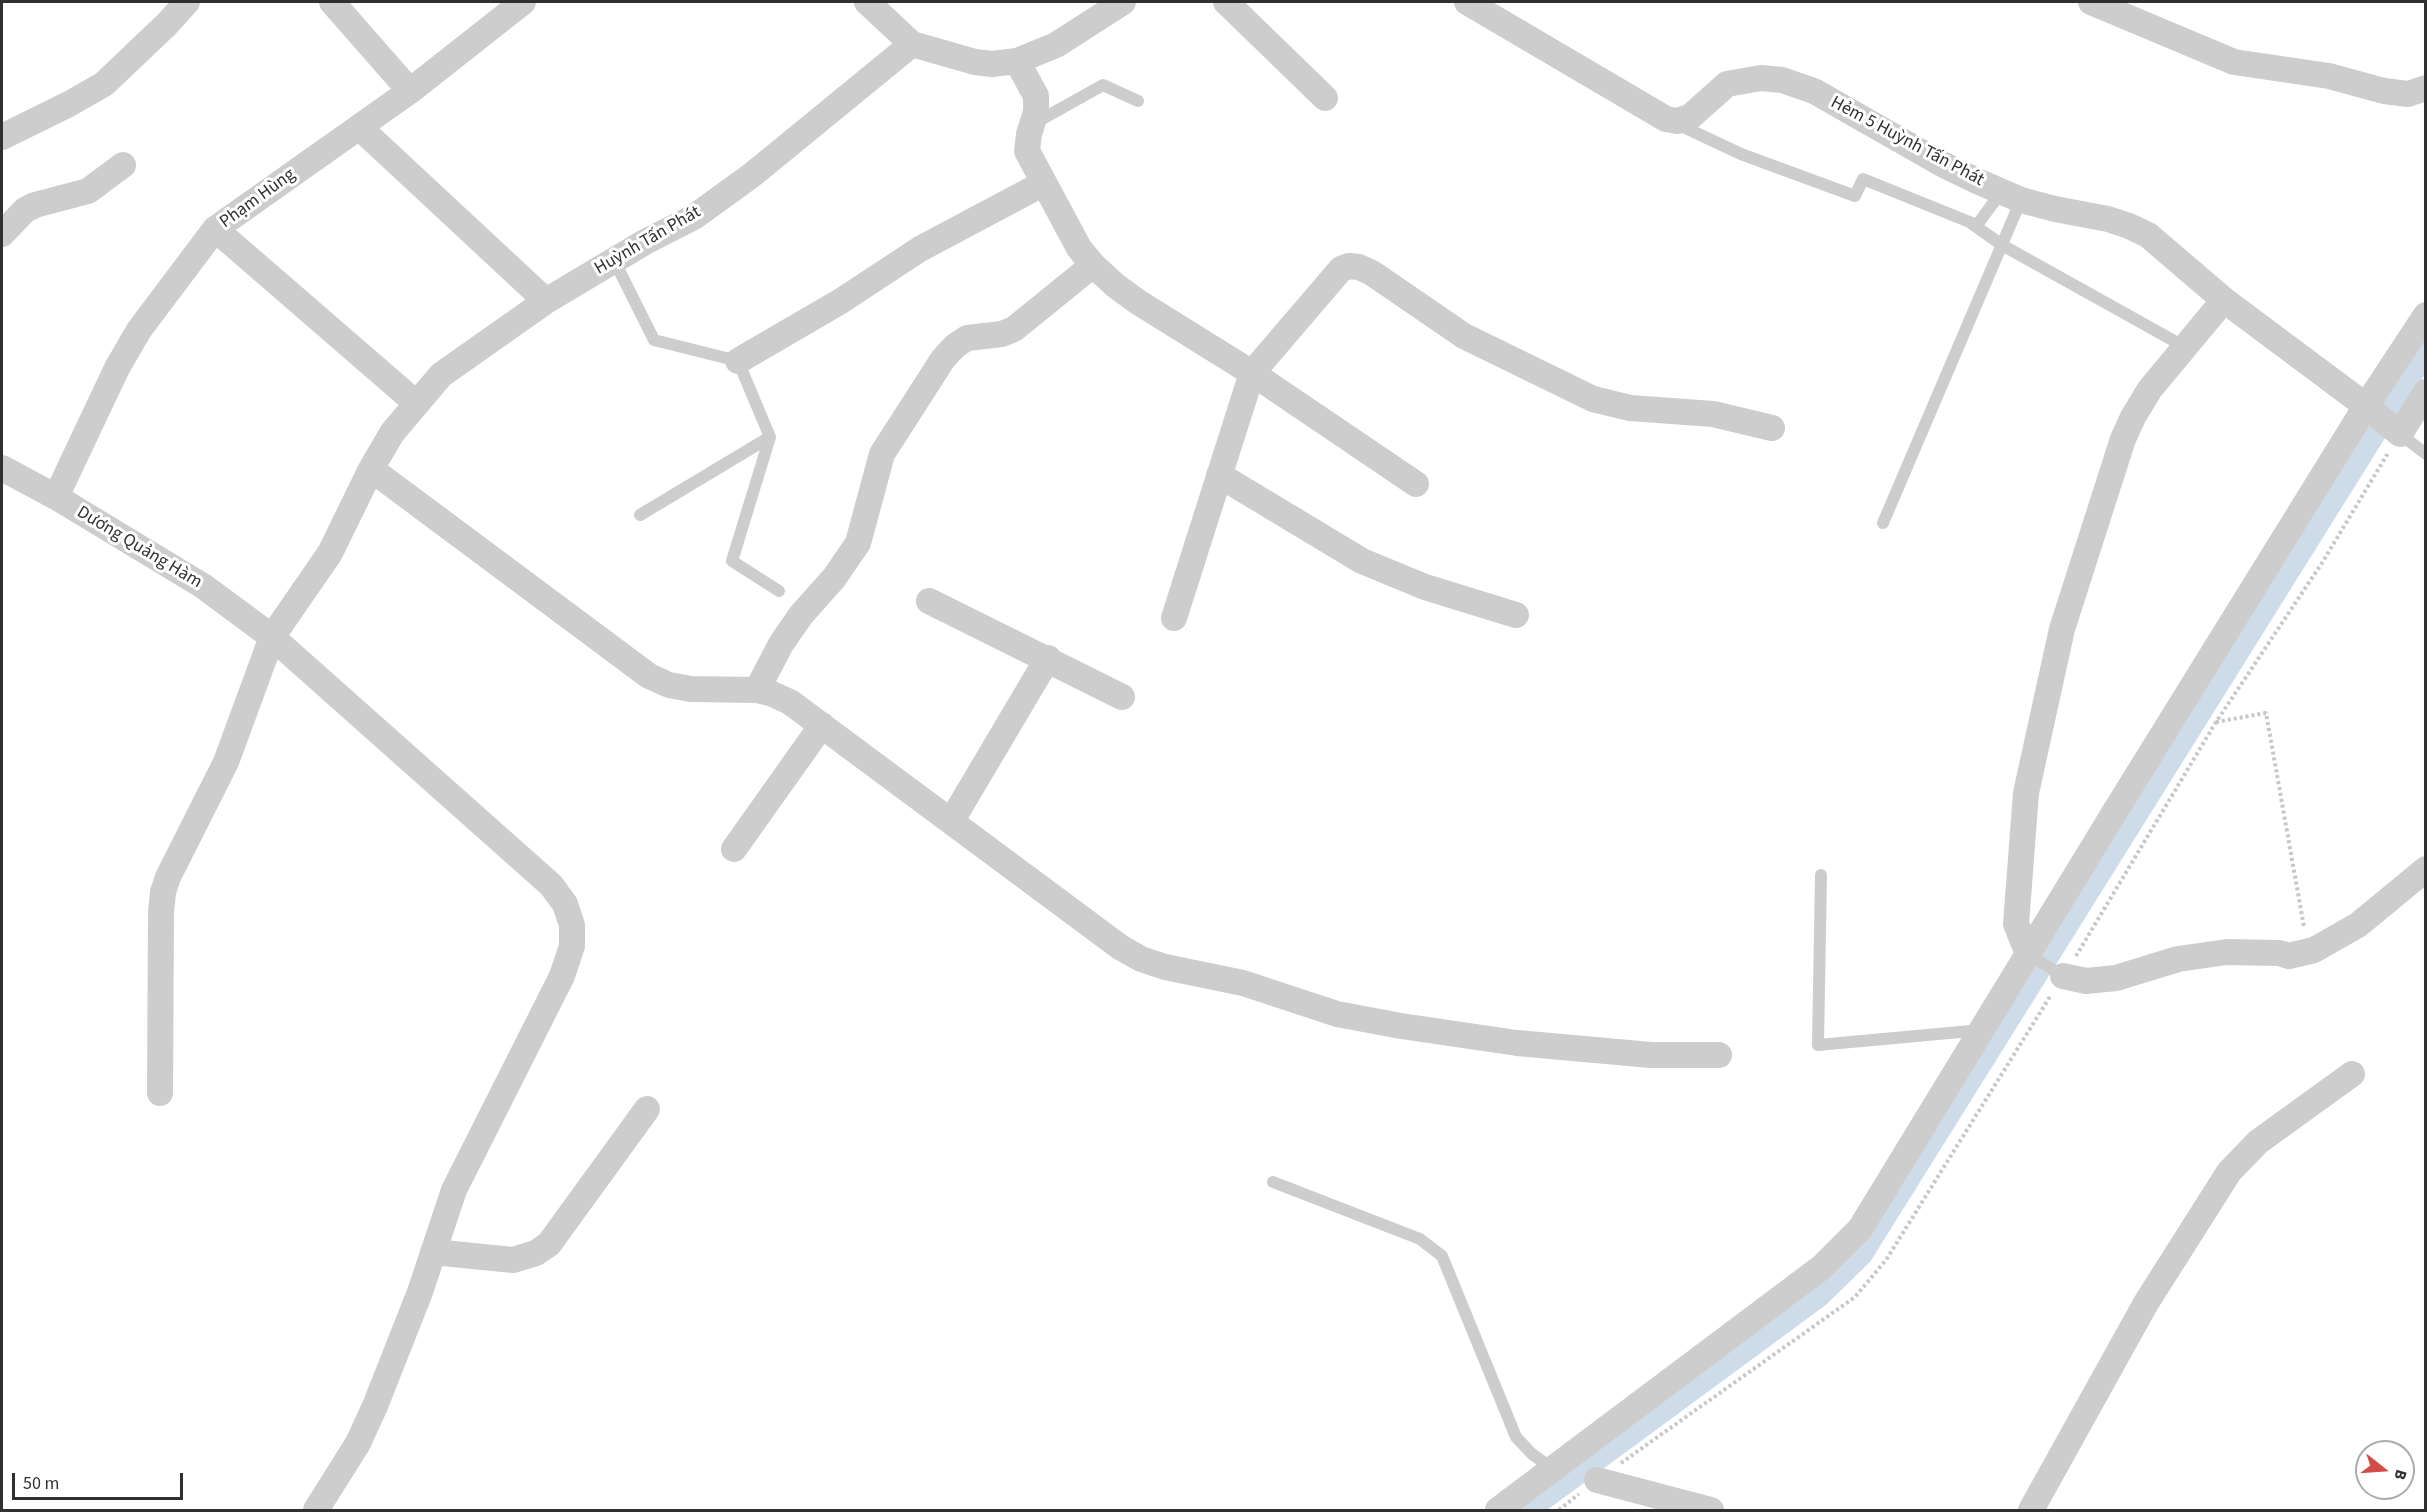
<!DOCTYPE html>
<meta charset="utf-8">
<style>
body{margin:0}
#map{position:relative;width:2427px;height:1512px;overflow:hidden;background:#fff;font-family:"Source Sans 3",sans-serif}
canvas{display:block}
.frame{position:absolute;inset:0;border:3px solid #303030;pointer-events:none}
.north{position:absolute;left:2355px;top:1440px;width:60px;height:60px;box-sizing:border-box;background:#fff;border:2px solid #acacac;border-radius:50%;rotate:107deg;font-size:16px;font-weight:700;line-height:24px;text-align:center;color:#303030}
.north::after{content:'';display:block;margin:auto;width:21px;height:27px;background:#d24c47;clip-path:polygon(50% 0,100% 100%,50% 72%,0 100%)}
.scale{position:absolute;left:12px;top:1473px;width:171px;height:27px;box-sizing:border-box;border:3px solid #303030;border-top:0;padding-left:8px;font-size:18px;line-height:21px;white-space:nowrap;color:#303030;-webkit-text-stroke:4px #fff;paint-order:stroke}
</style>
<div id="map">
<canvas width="2427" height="1512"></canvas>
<div class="frame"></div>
<div class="north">B</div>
<div class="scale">50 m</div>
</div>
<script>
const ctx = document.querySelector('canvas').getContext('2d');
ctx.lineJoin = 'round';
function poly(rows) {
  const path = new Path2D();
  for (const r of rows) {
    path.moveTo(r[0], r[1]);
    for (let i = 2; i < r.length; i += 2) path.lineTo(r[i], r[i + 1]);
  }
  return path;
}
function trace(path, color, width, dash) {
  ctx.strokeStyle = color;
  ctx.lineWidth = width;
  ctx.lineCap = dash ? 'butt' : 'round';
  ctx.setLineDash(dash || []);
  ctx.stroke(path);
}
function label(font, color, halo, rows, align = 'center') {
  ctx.font = font + ' "Source Sans 3",sans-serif';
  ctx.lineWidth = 6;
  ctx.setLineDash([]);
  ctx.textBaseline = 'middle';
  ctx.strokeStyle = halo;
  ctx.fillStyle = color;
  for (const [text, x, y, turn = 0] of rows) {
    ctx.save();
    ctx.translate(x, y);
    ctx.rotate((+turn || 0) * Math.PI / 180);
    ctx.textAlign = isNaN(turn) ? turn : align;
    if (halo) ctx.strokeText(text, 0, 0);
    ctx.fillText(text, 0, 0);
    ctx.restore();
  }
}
const canal = poly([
 [1527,1510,1819,1295,1861,1254,2426,350]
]);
const path = poly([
 [2216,722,2266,713,2304,927],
 [2076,956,2216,722,2322,563,2388,453],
 [1621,1463,1855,1297,1886,1260,2051,995],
 [1559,1510,1579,1494]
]);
const lane = poly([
 [1035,123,1103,85,1138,101],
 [1675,123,1741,154,1855,196,1863,179,1977,225,2002,191],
 [1971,223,2002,245,2185,347],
 [614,260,654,340,738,361,770,437,640,515],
 [2400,434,2426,454],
 [770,437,732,561,779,591],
 [1883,523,2021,200],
 [1821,875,1818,1045,1982,1030],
 [2028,954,2063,976],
 [1273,1182,1420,1239,1442,1256,1516,1437,1532,1454,1553,1469]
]);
const street = poly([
 [332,2,410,91],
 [867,2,912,44,975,62,992,64,1017,61,1056,45,1123,2],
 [1226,2,1325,98],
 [1467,2,1666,119,1677,121,1690,117,1727,84,1761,78,1782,80,1814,91,1942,164,1977,181,2021,200,2055,209,2108,219,2129,226,2148,235,2224,300,2366,406,2400,434,2426,392],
 [2091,2,2234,62,2329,76,2384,91,2408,94,2426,88],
 [1017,61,1036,96,1036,112,1029,134,1027,151,1079,248,1093,265,1116,286,1138,302,1252,373,1416,484],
 [359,127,546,301],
 [2,137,69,104,104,84,167,24,187,2],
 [215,229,416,403],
 [2,234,25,210,35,205,88,191,123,165],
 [738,361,841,301,920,249,1044,183],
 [2,468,56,497,203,586,272,637,551,885,565,904,572,925,572,946,562,976,454,1190,420,1292,375,1406,358,1443,316,1510],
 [371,469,649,676,669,685,691,689,757,690,770,693,790,702,1120,947,1141,959,1165,967,1243,983,1337,1014,1401,1026,1517,1043,1651,1055,1719,1055],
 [1219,475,1362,561,1425,587,1516,615],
 [56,497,117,368,139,330,215,229,410,91,523,2],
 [929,601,1122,697],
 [1174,618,1252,373,1341,269,1349,266,1359,267,1372,273,1464,336,1593,399,1630,408,1713,414,1772,428],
 [757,690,781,644,801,615,834,578,858,543,882,454,943,359,955,346,967,338,1002,334,1014,329,1093,265],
 [952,820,1048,658],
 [734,849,822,725],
 [2028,954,2016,924,2026,793,2062,629,2123,439,2133,417,2150,389,2224,300],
 [2063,976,2086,981,2116,978,2178,959,2227,952,2279,953,2289,956,2314,950,2358,925,2426,869],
 [160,1093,161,913,163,892,168,877,226,762,272,637,330,553,371,469,392,433,441,375,546,301,645,242,694,217,752,175,912,44],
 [433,1252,513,1260,536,1253,549,1244,647,1109],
 [1597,1480,1711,1510],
 [1498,1510,1822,1267,1860,1229,2114,813,2366,406,2426,315],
 [2031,1510,2146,1303,2229,1172,2258,1142,2352,1074]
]);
const streetNames = [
 ["Hẻm 5 Huỳnh Tấn Phát",1907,142,28],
 ["Phạm Hùng",258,199,-36],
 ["Huỳnh Tấn Phát",648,241,-30],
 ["Dương Quảng Hàm",139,548,31]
];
trace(canal, '#cedbe9', 24);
trace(path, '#c7c7c7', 4, [3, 3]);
trace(lane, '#cdcdcd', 12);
trace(street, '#cdcdcd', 26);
label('18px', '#303030', '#fff', streetNames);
</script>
